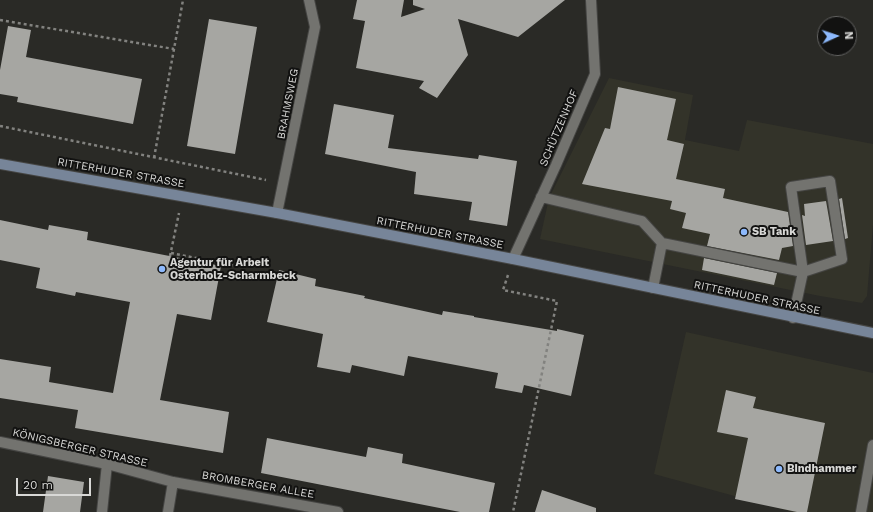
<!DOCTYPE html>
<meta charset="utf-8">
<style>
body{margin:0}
#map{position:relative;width:873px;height:512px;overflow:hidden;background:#2a2a26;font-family:"Work Sans",sans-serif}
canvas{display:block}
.north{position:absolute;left:817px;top:16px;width:40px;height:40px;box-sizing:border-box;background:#121211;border:1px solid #616160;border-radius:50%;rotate:87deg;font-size:11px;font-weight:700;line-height:16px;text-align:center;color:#d8d8d6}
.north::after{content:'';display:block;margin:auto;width:14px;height:18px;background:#8db9fc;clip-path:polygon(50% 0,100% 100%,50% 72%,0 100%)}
.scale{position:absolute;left:16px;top:478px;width:75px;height:18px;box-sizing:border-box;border:2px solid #d8d8d6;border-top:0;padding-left:5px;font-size:12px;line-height:14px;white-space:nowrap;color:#d8d8d6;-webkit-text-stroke:3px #121211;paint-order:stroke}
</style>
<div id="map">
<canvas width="873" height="512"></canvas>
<div class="north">N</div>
<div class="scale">20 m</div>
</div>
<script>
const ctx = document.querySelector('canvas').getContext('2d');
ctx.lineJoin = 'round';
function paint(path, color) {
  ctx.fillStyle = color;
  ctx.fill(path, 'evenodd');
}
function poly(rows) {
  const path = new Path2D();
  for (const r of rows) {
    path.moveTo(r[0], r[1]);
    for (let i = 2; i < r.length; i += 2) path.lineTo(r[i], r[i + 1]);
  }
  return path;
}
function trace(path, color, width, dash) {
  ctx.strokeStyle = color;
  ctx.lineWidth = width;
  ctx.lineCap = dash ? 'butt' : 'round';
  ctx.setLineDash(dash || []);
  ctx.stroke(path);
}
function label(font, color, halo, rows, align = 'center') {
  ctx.font = font + ' "Work Sans",sans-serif';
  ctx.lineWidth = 4;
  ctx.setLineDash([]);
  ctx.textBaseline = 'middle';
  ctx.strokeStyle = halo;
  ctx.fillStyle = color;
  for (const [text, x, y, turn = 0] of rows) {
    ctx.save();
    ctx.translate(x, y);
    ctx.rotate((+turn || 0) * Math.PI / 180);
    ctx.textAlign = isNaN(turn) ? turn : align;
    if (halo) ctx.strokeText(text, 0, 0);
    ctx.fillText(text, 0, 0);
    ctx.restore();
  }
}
const built = poly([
 [609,78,693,95,685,140,739,151,747,120,873,144,873,225,867,296,862,303,820,296,540,239,549,198],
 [686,332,873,373,873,512,793,512,654,474]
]);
const building = poly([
 [357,0,404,0,401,17,425,9,413,5,413,0,565,0,518,37,458,19,468,55,437,98,419,88,424,81,356,68,365,21,353,19],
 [209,19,257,27,235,154,187,146],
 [8,26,31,30,26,57,142,79,133,124,17,102,18,97,0,94,0,70],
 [618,87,676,99,667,140,684,144,676,179,725,189,723,198,788,212,793,246,782,248,779,260,707,246,710,234,682,228,686,213,670,209,672,201,582,184,605,128,610,129],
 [334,104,394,115,388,148,478,159,479,155,517,161,507,226,469,220,472,202,414,194,416,172,325,154],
 [842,198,848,238,845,239,839,199],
 [826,201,833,241,806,245,802,215,805,216,804,204],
 [0,220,48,230,49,225,88,232,87,240,221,266,211,320,177,314,160,400,229,412,223,453,75,428,78,410,0,398,0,359,51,367,49,382,113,393,130,302,76,292,75,296,36,288,40,268,0,260],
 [704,258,777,273,774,285,702,270],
 [279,270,316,279,315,286,365,296,364,298,442,315,443,311,474,316,474,317,557,331,557,329,584,335,571,396,524,385,522,393,495,388,498,373,408,356,404,376,352,365,350,373,317,367,323,334,267,322],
 [726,390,756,397,753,408,825,423,807,512,797,512,735,499,748,438,717,432],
 [267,438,366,457,368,447,403,454,402,463,495,483,489,512,460,512,261,473],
 [48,476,84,482,80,512,43,512],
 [542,490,596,508,596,512,535,512]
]);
const path = poly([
 [0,20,174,49],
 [0,126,266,180],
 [154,158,183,0],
 [171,253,236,266],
 [170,256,179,213],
 [508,275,503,290,557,301,513,512]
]);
const lane = poly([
 [830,181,842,259,803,272,791,187,830,181],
 [541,197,642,221,662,243,653,288],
 [662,243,803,272,793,318],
 [513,259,556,165,595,74,591,0],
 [102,512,107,464]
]);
const street = poly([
 [277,213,315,27,309,0],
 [0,442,107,464,173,482,338,512],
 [168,512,173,482],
 [861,512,873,445]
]);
const secondary = poly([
 [0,164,277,213,513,259,873,333]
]);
const markers = [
 [744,232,4,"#8db9fc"],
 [162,269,4,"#8db9fc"],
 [779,469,4,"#8db9fc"]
];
const streetNames = [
 ["BRAHMSWEG",288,104,-79],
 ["SCHÜTZENHOF",559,128,-67],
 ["RITTERHUDER STRASSE",121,173,10],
 ["RITTERHUDER STRASSE",440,233,11],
 ["RITTERHUDER STRASSE",757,298,12],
 ["KÖNIGSBERGER STRASSE",80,448,13],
 ["BROMBERGER ALLEE",258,485,10]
];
const poiNames = [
 ["SB Tank",752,232],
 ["Agentur für Arbeit",170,263],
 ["Osterholz-Scharmbeck",170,276],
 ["Bindhammer",787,469]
];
paint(built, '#333329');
paint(building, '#a6a6a2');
trace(lane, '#454543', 12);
trace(street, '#454543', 12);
trace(secondary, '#454543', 12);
trace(path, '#82827f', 2.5, [3, 3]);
trace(lane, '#73736f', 10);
trace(street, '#73736f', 10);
trace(secondary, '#778599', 10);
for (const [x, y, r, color] of markers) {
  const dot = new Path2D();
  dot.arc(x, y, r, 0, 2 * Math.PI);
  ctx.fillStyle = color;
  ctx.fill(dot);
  trace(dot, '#121211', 1.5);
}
label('11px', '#d8d8d6', '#121211', streetNames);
label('bold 11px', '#d8d8d6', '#121211', poiNames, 'left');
</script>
